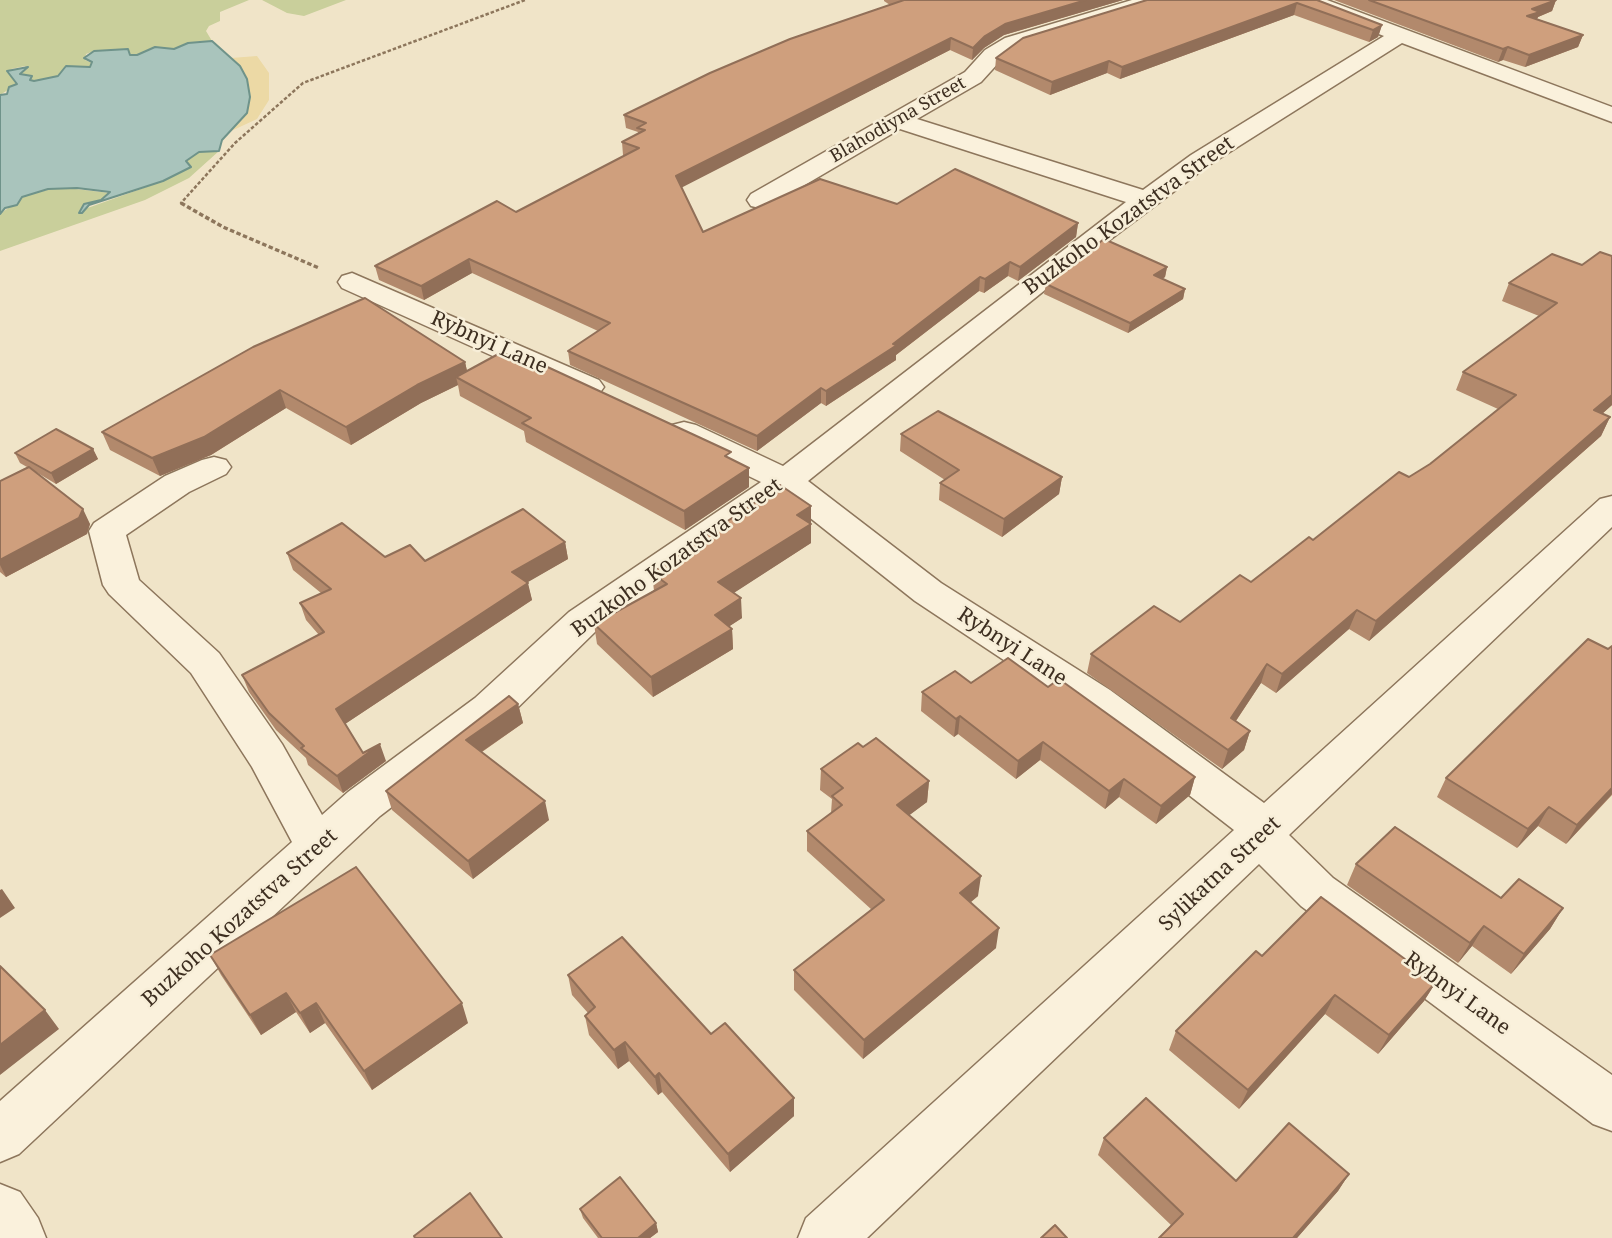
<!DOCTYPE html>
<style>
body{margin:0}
canvas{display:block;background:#f0e4c8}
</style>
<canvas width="1612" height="1238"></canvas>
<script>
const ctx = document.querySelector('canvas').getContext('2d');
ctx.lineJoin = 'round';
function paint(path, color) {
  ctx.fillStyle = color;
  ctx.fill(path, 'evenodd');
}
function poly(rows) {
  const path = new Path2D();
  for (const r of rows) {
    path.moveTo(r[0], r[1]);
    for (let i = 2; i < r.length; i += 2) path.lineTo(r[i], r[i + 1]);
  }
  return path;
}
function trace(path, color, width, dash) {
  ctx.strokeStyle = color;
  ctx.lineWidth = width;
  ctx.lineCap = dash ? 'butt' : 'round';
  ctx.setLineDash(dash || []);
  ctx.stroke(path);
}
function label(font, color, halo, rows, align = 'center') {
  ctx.font = font + ' "Noto Serif",serif';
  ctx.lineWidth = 5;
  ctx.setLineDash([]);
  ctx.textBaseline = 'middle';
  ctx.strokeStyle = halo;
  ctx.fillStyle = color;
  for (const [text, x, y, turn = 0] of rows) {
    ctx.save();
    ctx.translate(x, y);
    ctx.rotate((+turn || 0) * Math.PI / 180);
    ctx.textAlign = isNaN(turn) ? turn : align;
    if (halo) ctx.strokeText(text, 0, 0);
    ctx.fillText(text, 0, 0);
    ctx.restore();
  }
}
const green = poly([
 [0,0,249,0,220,12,220,21,209,26,206,31,212,41,188,43,174,49,155,47,137,55,130,55,128,49,94,51,86,54,85,60,92,63,90,67,66,66,58,76,34,81,30,81,32,76,20,74,27,69,25,66,11,69,9,74,17,84,0,95],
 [262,0,346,0,304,16,287,13],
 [219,151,189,178,145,200,0,251,0,214,25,196,58,187,110,193,101,200,84,204,82,210,163,181,191,167,186,161,198,152]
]);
const sand = poly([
 [257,56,269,73,269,100,257,119,229,132,246,115,247,79,240,66,231,58]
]);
const water = poly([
 [212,41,240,66,247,79,250,97,247,113,222,140,219,151,199,152,186,161,191,167,163,181,89,205,82,213,79,213,84,204,101,200,110,192,77,188,48,189,22,197,17,205,5,208,0,214,0,95,7,94,9,87,17,84,7,71,28,67,20,74,32,76,30,80,34,81,58,76,66,66,90,67,92,62,84,58,94,51,128,49,130,55,137,55,155,47,174,49,188,43,212,41]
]);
const pathFar1 = poly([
 [183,204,181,203,235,143,303,83,525,0]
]);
const path = poly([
 [181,203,223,227,319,268]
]);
const minor = poly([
 [1132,0,1164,0,1161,4,1021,48,1001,60,981,82,917,119,1143,190,1191,155,1384,36,1301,4,1298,0,1327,0,1612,107,1612,122,1402,43,1209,165,1071,269,808,481,941,583,1110,690,1264,803,1600,499,1612,496,1612,527,1289,835,1333,878,1612,1075,1612,1131,1593,1124,1301,906,1259,864,867,1238,798,1238,806,1218,1234,830,1082,712,915,601,785,498,597,630,505,720,380,816,19,1154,0,1162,0,1101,292,842,252,767,191,673,109,594,103,585,89,531,94,523,165,476,202,460,214,457,226,460,231,467,226,474,189,492,126,535,139,580,219,653,282,744,322,815,348,792,475,698,569,612,761,482,672,439,667,432,672,425,684,422,696,425,783,466,1126,202,900,129,769,206,760,208,751,206,747,200,751,194,965,72,985,50,1005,38,1132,0],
 [352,273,599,380,604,387,599,394,588,397,577,394,342,288,338,282,342,276,352,273],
 [0,1184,20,1192,38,1218,46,1238,0,1238,0,1184]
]);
const wall = poly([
 [884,0,1123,0,1004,35,984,48,972,60,950,50,681,187,703,232,897,204,1078,223,1076,237,1018,281,1008,276,984,293,979,291,896,355,896,360,826,406,821,403,757,451,570,365,568,351,598,331,472,273,424,300,379,280,375,266,516,212,625,156,623,155,622,142,638,134,638,132,626,128,624,115,890,5,884,1],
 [1317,0,1382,25,1378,37,1369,42,1294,15,1120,79,1107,73,1050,95,995,70,996,58],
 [1334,0,1556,0,1552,11,1538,17,1537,19,1583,35,1578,47,1525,67,1503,60,1498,62],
 [1552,254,1612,405,1602,414,1610,417,1601,436,1369,641,1349,629,1276,693,1261,683,1236,721,1250,731,1244,750,1222,769,1087,673,1091,654,1180,622,1251,582,1430,464,1498,409,1456,390,1463,372,1539,316,1502,301,1509,283],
 [1167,267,1165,277,1162,279,1185,289,1183,299,1128,333,1044,294,1046,284],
 [253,347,465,362,467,371,534,369,731,459,749,487,685,530,526,442,524,431,460,396,458,385,421,403,351,445,286,408,211,455,160,476,110,450,102,432],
 [901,434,1062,477,1059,494,1002,537,939,500,940,483,945,480,900,451],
 [93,449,98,459,56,484,36,472,90,524,87,534,6,577,0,572,0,481,27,467,20,463,15,453],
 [811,506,811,543,733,593,742,618,728,627,732,629,733,649,653,697,597,644,594,624,654,591,652,573],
 [565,542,568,559,527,582,532,600,345,724,363,753,386,761,343,793,308,765,306,758,276,730,249,692,242,675,319,635,306,620,300,603,321,593,293,570,287,553,385,557,425,561],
 [1612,646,1612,795,1566,844,1538,826,1517,848,1437,797,1446,778],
 [971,683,1048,687,1195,777,1190,795,1156,824,1119,797,1105,809,1040,760,1016,779,958,734,954,737,921,711,922,692],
 [518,704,523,723,482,752,549,820,473,879,392,810,386,791],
 [863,747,929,781,927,802,909,815,978,896,970,903,996,948,863,1059,794,990,794,970,872,910,807,851,807,831,831,813,832,799,820,790,821,769],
 [1356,864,1501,898,1563,908,1550,929,1511,974,1472,946,1458,963,1347,885],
 [210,955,468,1023,372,1090,325,1023,310,1033,296,1012,261,1035,221,975],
 [1262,956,1436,982,1424,1001,1378,1054,1325,1014,1239,1109,1169,1050,1176,1031],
 [568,975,711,1034,794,1098,794,1116,730,1172,662,1092,658,1095,629,1061,618,1069,589,1035,585,1016,588,1013,572,995],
 [1104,1138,1236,1181,1349,1174,1338,1191,1297,1238,1159,1238,1171,1225,1098,1155],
 [580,1209,656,1223,658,1232,650,1238,598,1238,583,1218]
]);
const shadedWall = poly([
 [1086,0,1123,0,1004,35,984,48,972,60,973,48,985,36,1005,24],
 [1556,0,1552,11,1538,17,1535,23,1523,28,1532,9],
 [1297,3,1294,15,1120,79,1122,67],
 [1382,25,1378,37,1369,42,1373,30],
 [1583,35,1578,47,1525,67,1529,55],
 [951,38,950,50,677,190,676,176],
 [1508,47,1503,60,1498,62,1503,49],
 [1109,61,1107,73,1050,95,1052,82],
 [1078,223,1076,237,1018,281,1020,267],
 [469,259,472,273,424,300,421,286],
 [1010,262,1008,276,984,293,985,279],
 [1167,267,1165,277,1152,285,1154,275],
 [980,277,979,291,896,355,896,360,826,406,826,391,893,344],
 [1185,289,1183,299,1128,333,1130,323],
 [465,362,469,380,456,377,458,385,421,403,351,445,346,427,417,385],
 [821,388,821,403,757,451,757,436],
 [280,390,286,408,211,455,160,476,152,458],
 [1612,395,1612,405,1585,429,1594,410],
 [1610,417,1601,436,1369,641,1376,621],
 [93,449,98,459,56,484,51,473],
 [749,468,749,487,685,530,684,511],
 [1062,477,1059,494,1002,537,1004,519],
 [811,506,811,543,720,602,718,582,797,515],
 [83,509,90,524,87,534,6,577,0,565,0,560],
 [565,542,568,559,516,589,512,572],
 [528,583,532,600,342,726,336,709],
 [741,598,742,618,716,635,715,615],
 [1357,610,1349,629,1276,693,1282,674],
 [732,629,733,649,653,697,651,677],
 [1267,664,1261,683,1225,737,1231,718],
 [518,704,523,723,471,759,466,740],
 [960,716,958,734,954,737,956,719],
 [1250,731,1244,750,1222,769,1228,750],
 [1043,742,1040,760,1016,779,1018,761],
 [380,744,386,761,343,793,337,776],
 [1195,777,1190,795,1156,824,1161,806],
 [1124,779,1119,797,1105,809,1109,791],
 [929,781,927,802,895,826,897,805],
 [1612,788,1612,794,1566,844,1577,825],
 [545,801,549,820,473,879,468,861],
 [1549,807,1538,826,1517,848,1528,829],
 [981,876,978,896,957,913,960,893],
 [2,889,15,908,0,918,0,890],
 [1563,908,1550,929,1511,974,1524,954],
 [1484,926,1472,946,1458,963,1470,943],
 [999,928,996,948,863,1059,864,1040],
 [1436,982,1424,1001,1378,1054,1389,1035],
 [286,993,296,1012,261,1035,250,1015],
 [1335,995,1325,1014,1239,1109,1248,1090],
 [316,1003,325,1023,310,1033,300,1013],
 [462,1003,468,1023,372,1090,364,1071],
 [45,1010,59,1029,0,1075,0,1045],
 [625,1042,629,1061,618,1069,614,1050],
 [659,1073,662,1092,658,1095,655,1077],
 [794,1098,794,1116,730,1172,728,1154],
 [1349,1174,1338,1191,1297,1238,1293,1238],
 [656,1223,658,1232,650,1238,638,1238]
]);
const building = poly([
 [904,0,1086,0,1005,24,985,36,973,48,951,38,676,176,703,232,820,179,897,204,955,169,1078,223,1020,267,1010,262,985,279,980,277,893,344,897,345,826,391,821,388,757,436,568,351,610,323,469,259,421,286,375,266,497,201,516,212,639,148,622,142,645,130,637,128,646,123,624,115,710,73,790,39,904,0],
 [1147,0,1317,0,1382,25,1373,30,1297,3,1122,67,1109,61,1052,82,996,58,1023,38,1147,0],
 [1369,0,1556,0,1532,9,1540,12,1527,16,1583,35,1529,55,1508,47,1503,49,1369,0],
 [1104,239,1167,267,1154,275,1185,289,1130,323,1046,284,1104,239],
 [1600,252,1612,256,1612,395,1594,410,1610,417,1376,621,1357,610,1282,674,1267,664,1231,718,1250,731,1228,750,1091,654,1154,606,1180,622,1240,575,1251,582,1309,537,1313,540,1399,472,1409,477,1430,464,1516,395,1463,372,1557,303,1509,283,1552,254,1582,265,1600,252],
 [365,298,465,362,417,385,346,427,280,390,204,437,152,458,102,432,253,347,365,298],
 [502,352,534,369,541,364,731,452,725,456,749,468,684,511,522,423,531,418,456,377,502,352],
 [938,411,1062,477,1004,519,940,483,959,470,901,434,938,411],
 [56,429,93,449,51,473,15,453,56,429],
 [29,467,83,509,79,518,0,560,0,481,29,467],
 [780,485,811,506,797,515,811,524,718,582,741,598,715,615,732,629,651,677,594,624,667,584,652,573,780,485],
 [523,509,565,542,512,572,528,583,336,709,363,753,380,744,337,776,301,748,304,746,269,713,242,675,324,632,300,603,331,589,287,553,342,523,385,557,410,545,425,561,523,509],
 [1588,639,1608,649,1612,646,1612,788,1577,825,1549,807,1528,829,1446,778,1588,639],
 [1008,658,1048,687,1059,679,1195,777,1161,806,1124,779,1109,791,1043,742,1018,761,960,716,956,719,922,692,955,671,971,683,1008,658],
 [509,696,518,704,466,740,545,801,468,861,386,791,509,696],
 [876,738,929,781,897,805,981,876,960,893,999,928,864,1040,794,970,884,900,807,831,842,805,832,796,843,788,821,769,858,743,863,747,876,738],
 [1395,827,1501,898,1519,879,1563,908,1524,954,1484,926,1470,943,1356,864,1395,827],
 [356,867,462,1003,364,1071,316,1003,300,1013,286,993,250,1015,210,955,356,867],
 [1321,897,1436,982,1389,1035,1335,995,1248,1090,1176,1031,1256,951,1262,956,1321,897],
 [622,937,711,1034,725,1023,794,1098,728,1154,659,1073,655,1077,625,1042,614,1050,585,1016,595,1007,568,975,622,937],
 [0,966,45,1010,0,1045,0,966],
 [1146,1098,1236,1181,1289,1123,1349,1174,1293,1238,1159,1238,1183,1214,1104,1138,1146,1098],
 [620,1177,656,1223,638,1238,602,1238,580,1209,620,1177],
 [470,1193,502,1238,415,1238,414,1236,470,1193],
 [1055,1225,1067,1238,1041,1238,1055,1225]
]);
const farStreetnames = [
 ["Blahodiyna Street",898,120,-30]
];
const streetNames = [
 ["Buzkoho Kozatstva Street",1129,216,-36],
 ["Rybnyi Lane",489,343,24],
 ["Buzkoho Kozatstva Street",677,558,-36],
 ["Rybnyi Lane",1012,647,33],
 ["Sylikatna Street",1220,874,-43],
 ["Buzkoho Kozatstva Street",240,918,-42],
 ["Rybnyi Lane",1457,994,36]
];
paint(green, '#c9cf9b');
paint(sand, '#ecd9a5');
paint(water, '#a9c4bc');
trace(water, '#6f938a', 2);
trace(minor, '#8d765c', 3);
trace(pathFar1, '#8d765c', 2.5, [3.5, 2]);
trace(path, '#8d765c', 3.5, [4.5, 2.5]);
paint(minor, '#faf1dc');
paint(wall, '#b2896c');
paint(shadedWall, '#916f58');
paint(building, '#cf9f7d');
trace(building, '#916f58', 2);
label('18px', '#3d2e20', '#f7eed8', farStreetnames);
label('21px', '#3d2e20', '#f7eed8', streetNames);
</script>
